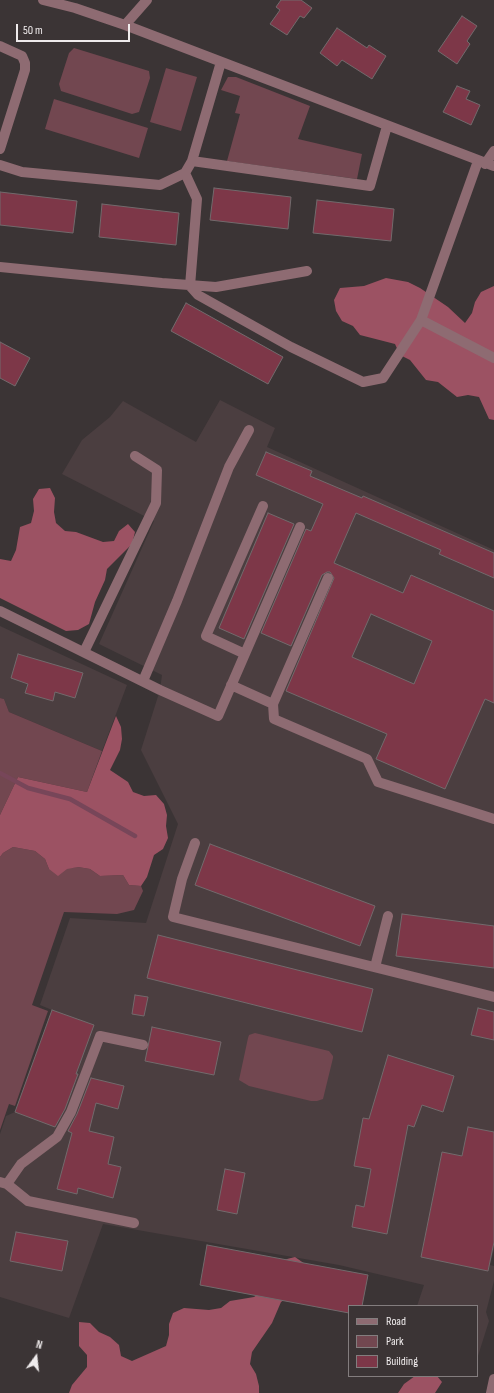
<!DOCTYPE html>
<style>
body{margin:0}
#map{position:relative;width:494px;height:1393px;overflow:hidden;background:#3b3435;font-family:"Sofia Sans Condensed",sans-serif}
canvas{display:block}
.legend{position:absolute;left:348px;top:1305px;width:130px;height:72px;box-sizing:border-box;background:#3b3435;border:1px solid #837d7e;margin:0;padding:5px 7px;list-style:none;font-size:12px;color:#efebec}
.legend li{display:flex;align-items:center;gap:8px;height:20px}
.legend b{width:20px;border:1px solid #837d7e}
.north{position:absolute;left:16px;top:1337px;width:40px;height:40px;-webkit-text-stroke:3px #3b3435;paint-order:stroke;rotate:15deg;font-size:11px;font-weight:700;line-height:16px;text-align:center;color:#efebec}
.north::after{content:'';display:block;margin:auto;width:14px;height:18px;background:#efebec;clip-path:polygon(50% 0,100% 100%,50% 72%,0 100%)}
.scale{position:absolute;left:16px;top:24px;width:114px;height:18px;box-sizing:border-box;border:2px solid #efebec;border-top:0;padding-left:5px;font-size:12px;line-height:14px;white-space:nowrap;color:#efebec;-webkit-text-stroke:3px #3b3435;paint-order:stroke}
</style>
<div id="map">
<canvas width="494" height="1393"></canvas>
<ul class="legend">
<li><b style="height:5px;background:#8e6b72"></b>Road</li>
<li><b style="height:11px;background:#724750"></b>Park</li>
<li><b style="height:11px;background:#7d3748"></b>Building</li>
</ul>
<div class="north">N</div>
<div class="scale">50 m</div>
</div>
<script>
const ctx = document.querySelector('canvas').getContext('2d');
ctx.lineJoin = 'round';
function paint(path, color) {
  ctx.fillStyle = color;
  ctx.fill(path, 'evenodd');
}
function poly(rows) {
  const path = new Path2D();
  for (const r of rows) {
    path.moveTo(r[0], r[1]);
    for (let i = 2; i < r.length; i += 2) path.lineTo(r[i], r[i + 1]);
  }
  return path;
}
function trace(path, color, width, dash) {
  ctx.strokeStyle = color;
  ctx.lineWidth = width;
  ctx.lineCap = dash ? 'butt' : 'round';
  ctx.setLineDash(dash || []);
  ctx.stroke(path);
}
const built = poly([
 [220,400,275,428,267,447,494,550,494,1249,490,1265,494,1266,494,1281,486,1312,489,1321,477,1359,477,1306,417,1306,424,1285,339,1265,103,1224,69,1318,0,1297,0,1134,6,1116,15,1112,52,1010,40,1005,70,918,146,923,178,824,141,750,160,690,162,675,99,644,154,521,62,474,82,440,110,417,123,401,196,442],
 [0,626,127,685,102,751,9,712,4,699,0,698]
]);
const green = poly([
 [74,48,149,71,150,78,139,112,132,114,61,91,59,84,69,53],
 [166,68,197,77,181,131,150,122],
 [228,77,236,77,310,106,298,139,362,154,357,179,227,161,240,114,235,113,240,96,221,90],
 [54,99,148,128,139,158,45,129],
 [0,698,4,699,9,712,102,751,87,792,18,777,0,815],
 [13,847,35,851,45,859,49,869,78,867,90,869,100,876,123,875,129,885,141,886,143,891,134,910,117,914,64,912,32,1005,48,1011,15,1106,9,1104,0,1130,0,857,3,853],
 [255,1033,329,1051,333,1056,333,1058,323,1099,317,1101,311,1101,249,1086,239,1080,248,1038,249,1035]
]);
const forest = poly([
 [386,278,408,282,420,288,448,307,465,323,472,313,475,302,481,292,494,286,494,420,489,419,479,397,468,395,457,397,438,382,426,380,410,360,400,355,395,344,360,335,353,326,342,321,336,311,334,300,340,288,364,286],
 [50,488,55,498,54,512,56,523,65,531,76,532,103,542,114,541,119,531,128,524,135,532,132,544,107,569,105,580,95,602,89,624,78,630,66,631,0,598,0,559,11,561,16,550,20,527,31,523,34,511,33,499,39,489],
 [116,716,121,727,122,739,120,750,110,770,128,782,133,792,144,796,156,795,164,804,167,815,166,826,168,838,163,849,154,855,147,877,141,886,129,885,123,875,100,876,90,869,78,867,67,869,58,876,49,869,45,859,35,851,13,847,3,853,0,857,0,815,18,777,87,792],
 [295,1257,305,1264,291,1295,281,1302,272,1323,252,1352,250,1364,256,1374,259,1386,259,1393,69,1393,72,1385,87,1367,87,1355,79,1346,79,1322,90,1323,99,1332,110,1337,119,1345,121,1356,132,1361,166,1346,169,1335,169,1324,173,1313,184,1308,209,1310,221,1308,230,1301,254,1297,264,1290,283,1260],
 [415,1376,437,1376,442,1382,435,1393,398,1393,404,1384]
]);
const stream = poly([
 [0,773,28,788,70,799,135,836]
]);
const building = poly([
 [281,0,301,0,312,8,304,18,300,16,287,35,270,24,280,10,276,7,281,0],
 [462,16,477,26,467,41,470,44,457,64,438,51,462,16],
 [337,28,367,48,369,45,386,56,372,79,342,60,337,66,320,53,337,28],
 [457,86,470,91,466,99,480,105,471,125,443,112,457,86],
 [214,188,291,197,288,229,210,220,214,188],
 [0,192,77,201,73,233,0,225,0,192],
 [317,200,394,209,391,241,313,233,317,200],
 [102,204,179,213,176,245,99,237,102,204],
 [186,303,283,357,268,384,171,331,186,303],
 [0,342,30,358,15,386,0,378,0,342],
 [266,452,312,471,310,476,362,498,363,496,494,553,494,578,439,554,441,550,356,513,334,563,403,593,411,575,494,611,494,703,485,699,445,789,376,759,387,734,286,691,334,578,330,572,327,572,322,575,291,646,261,633,306,529,311,531,323,504,256,475,266,452],
 [371,614,432,641,414,684,352,657,371,614],
 [268,513,294,524,244,639,219,628,268,513],
 [18,654,83,673,75,698,55,692,53,701,25,693,28,684,11,678,18,654],
 [210,844,375,906,360,946,195,885,210,844],
 [402,914,494,926,494,968,396,956,402,914],
 [158,935,373,989,362,1032,147,978,158,935],
 [135,995,148,997,144,1016,132,1014,135,995],
 [478,1008,494,1012,494,1040,471,1035,478,1008],
 [52,1010,94,1025,76,1074,78,1074,65,1109,55,1127,15,1112,52,1010],
 [152,1027,221,1042,214,1075,145,1061,152,1027],
 [388,1055,454,1076,443,1112,422,1105,414,1127,408,1125,387,1234,352,1227,356,1205,364,1207,371,1169,354,1166,363,1118,369,1119,388,1055],
 [91,1078,124,1086,118,1109,96,1103,89,1131,114,1137,108,1164,121,1167,113,1198,78,1188,77,1194,57,1189,72,1133,68,1131,77,1114,91,1078],
 [468,1127,494,1132,494,1242,488,1271,421,1257,442,1152,462,1156,468,1127],
 [225,1169,245,1173,237,1214,217,1210,225,1169],
 [16,1232,68,1241,62,1271,10,1261,16,1232],
 [207,1245,368,1275,362,1306,349,1306,349,1313,200,1285,207,1245]
]);
const minor = poly([
 [43,0,75,8,125,25,494,166],
 [125,25,147,0],
 [0,46,22,56,25,63,25,70,0,149],
 [192,161,370,186,387,126],
 [485,164,494,151],
 [0,165,22,172,160,185,185,173,192,161,221,62],
 [185,173,197,199,190,286,198,295,291,347,363,382,383,378,421,320,478,161],
 [0,267,162,283,216,287,307,271],
 [421,320,494,358],
 [0,611,160,690,218,716,300,527],
 [84,652,156,503,157,470,135,456],
 [245,654,206,636,263,506],
 [143,681,177,601,229,467,249,430],
 [231,685,273,704,274,719,367,759,378,782,494,819],
 [273,704,328,578],
 [195,843,182,879,173,917,494,997],
 [375,967,388,916],
 [0,1182,7,1184,28,1201,134,1223],
 [7,1184,21,1164,57,1137,71,1112,100,1036,143,1045],
 [491,1393,494,1379]
]);
paint(built, '#4b3e40');
paint(green, '#724750');
paint(forest, '#9c5263');
trace(stream, '#774659', 4.5);
paint(building, '#7d3748');
trace(building, '#726a6c', 1);
trace(minor, '#8e6b72', 10);
</script>
